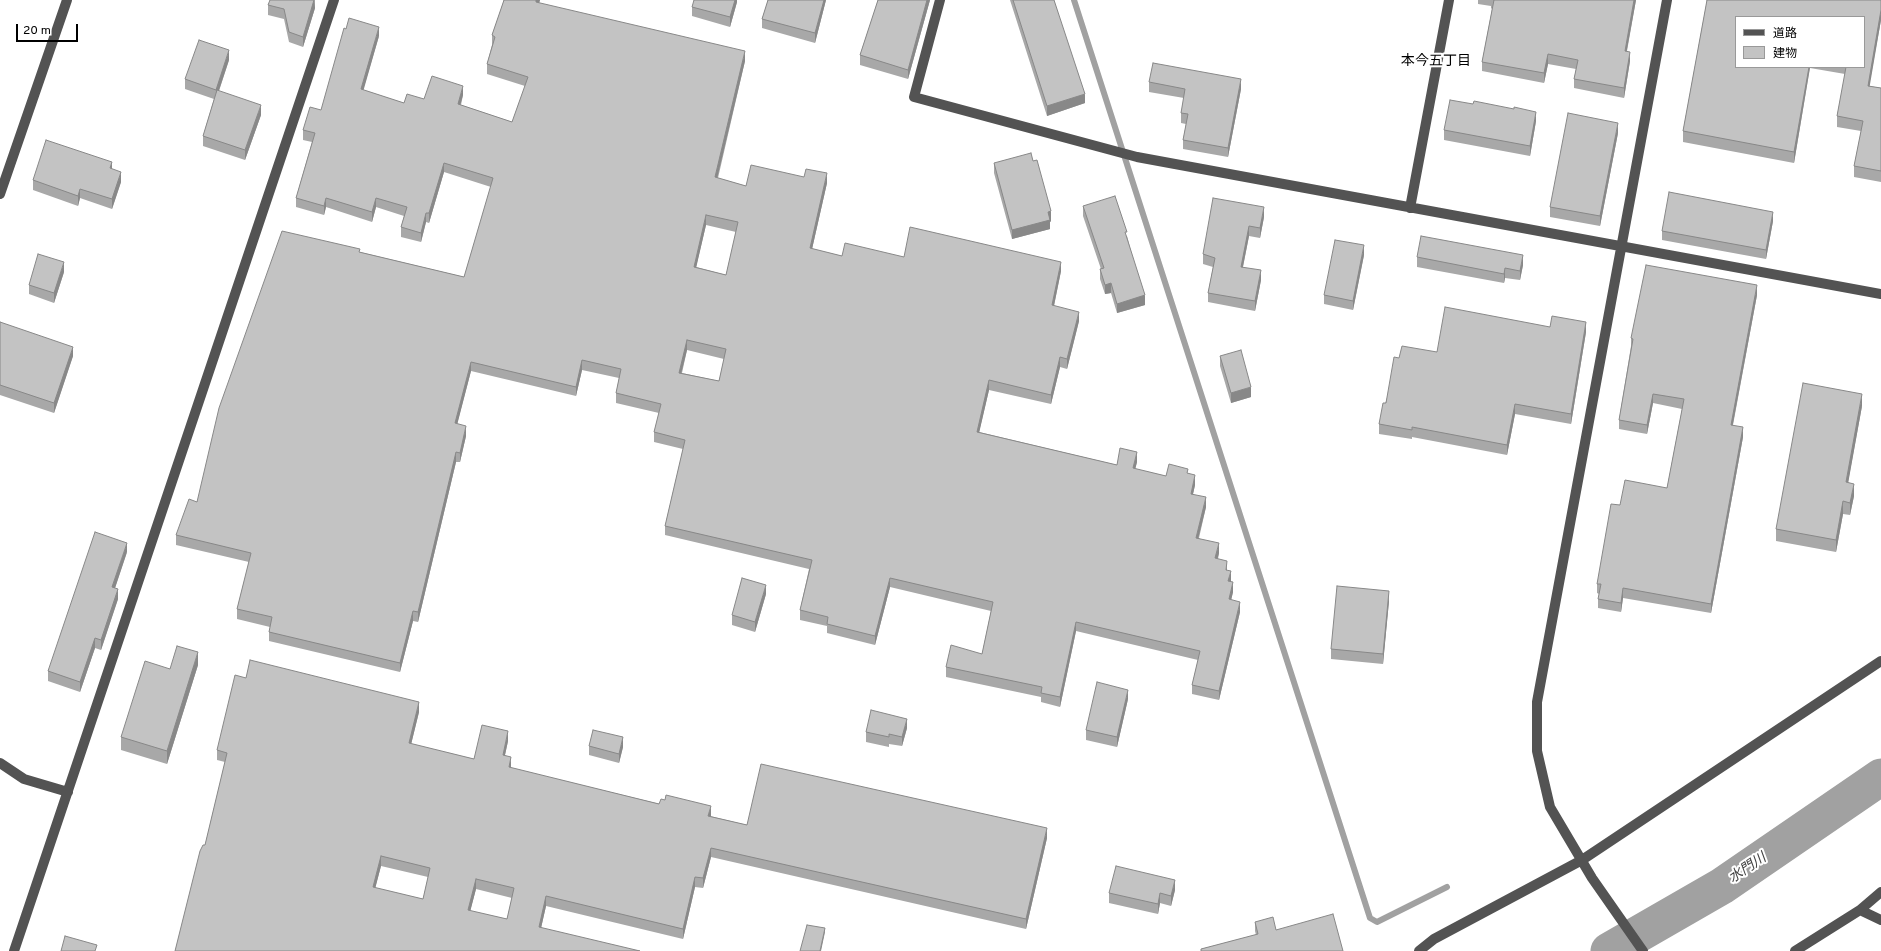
<!DOCTYPE html>
<meta charset="utf-8">
<style>
body{margin:0}
#map{position:relative;width:1881px;height:951px;overflow:hidden;background:#fff;font-family:Overpass,"Noto Sans JP",sans-serif}
canvas{display:block}
.legend{position:absolute;left:1735px;top:16px;width:130px;height:52px;box-sizing:border-box;background:#fff;border:1px solid #999;margin:0;padding:5px 7px;list-style:none;font-size:12px;color:#000}
.legend li{display:flex;align-items:center;gap:8px;height:20px}
.legend b{width:20px;border:1px solid #999}
.scale{position:absolute;left:16px;top:24px;width:62px;height:18px;box-sizing:border-box;border:2px solid #000;border-top:0;padding-left:5px;font-size:12px;line-height:14px;white-space:nowrap;color:#000;-webkit-text-stroke:3px #fff;paint-order:stroke}
</style>
<div id="map">
<canvas width="1881" height="951"></canvas>
<ul class="legend">
<li><b style="height:5px;background:#535353"></b>道路</li>
<li><b style="height:11px;background:#c3c3c3"></b>建物</li>
</ul>
<div class="scale">20 m</div>
</div>
<script>
const ctx = document.querySelector('canvas').getContext('2d');
ctx.lineJoin = 'round';
function poly(rows) {
  const path = new Path2D();
  for (const r of rows) {
    path.moveTo(r[0], r[1]);
    for (let i = 2; i < r.length; i += 2) path.lineTo(r[i], r[i + 1]);
  }
  return path;
}
function trace(path, color, width, dash) {
  ctx.strokeStyle = color;
  ctx.lineWidth = width;
  ctx.lineCap = dash ? 'butt' : 'round';
  ctx.setLineDash(dash || []);
  ctx.stroke(path);
}
function paint(path, color) {
  ctx.fillStyle = color;
  ctx.fill(path, 'evenodd');
}
function label(font, color, halo, rows, align = 'center') {
  ctx.font = font + ' Overpass,"Noto Sans JP",sans-serif';
  ctx.lineWidth = 4;
  ctx.setLineDash([]);
  ctx.textBaseline = 'middle';
  ctx.strokeStyle = halo;
  ctx.fillStyle = color;
  for (const [text, x, y, turn = 0] of rows) {
    ctx.save();
    ctx.translate(x, y);
    ctx.rotate((+turn || 0) * Math.PI / 180);
    ctx.textAlign = isNaN(turn) ? turn : align;
    if (halo) ctx.strokeText(text, 0, 0);
    ctx.fillText(text, 0, 0);
    ctx.restore();
  }
}
const stream = poly([
 [1074,0,1370,918,1377,922,1447,887]
]);
const river = poly([
 [1609,951,1722,886,1881,777]
]);
const minor = poly([
 [940,0,914,97,1137,157,1881,294],
 [0,194,67,0],
 [1410,208,1449,0],
 [0,763,24,779,68,792],
 [1860,910,1881,920],
 [14,951,334,0],
 [1419,951,1434,939,1582,860,1881,661],
 [1643,951,1592,878,1550,807,1537,751,1537,702,1667,0],
 [1795,951,1860,910,1881,892]
]);
const wall = poly([
 [315,0,315,8,303,47,289,42,284,19,268,15,268,5],
 [504,0,540,0,539,3,745,61,718,178,746,186,827,183,812,249,842,256,904,257,1061,271,1054,306,1079,321,1067,369,1060,367,1051,404,989,390,979,432,1117,465,1137,462,1135,469,1166,476,1188,473,1195,485,1193,494,1206,507,1199,538,1219,553,1218,559,1227,570,1233,592,1231,600,1240,612,1219,700,1192,694,1192,685,1198,660,1076,631,1060,707,1041,702,1041,697,946,677,946,667,982,654,991,611,890,587,875,645,827,633,827,626,800,620,800,610,809,569,665,535,665,526,683,449,654,442,654,432,659,413,616,403,616,393,619,378,582,370,576,396,471,371,457,424,466,436,460,462,456,462,418,622,413,621,400,672,269,641,269,632,270,627,237,619,237,609,249,562,176,545,176,535,197,502,360,252,464,277,491,187,444,172,429,223,426,222,421,242,401,237,401,227,404,216,376,207,372,222,326,207,324,215,296,207,296,198,312,142,303,140,303,130,321,110,379,36,363,90,404,103,424,99,463,95,461,105,512,122,525,86,487,74,487,64,492,45,492,35],
 [706,225,736,232,726,275,696,267],
 [687,350,724,359,719,381,682,373],
 [737,0,737,2,730,27,692,16,692,7],
 [768,0,826,0,815,43,762,28,762,19],
 [878,0,930,0,908,79,860,65,860,55],
 [1010,0,1054,0,1085,103,1047,116],
 [1478,0,1636,0,1627,51,1630,61,1624,98,1574,88,1574,79,1576,69,1548,64,1544,83,1482,71,1482,62,1492,9,1491,8,1491,6,1478,4],
 [1707,0,1881,0,1881,20,1869,86,1881,88,1881,182,1854,177,1854,166,1861,131,1837,127,1837,116,1845,74,1810,68,1794,163,1683,142,1683,131],
 [1736,17,1864,17,1864,67,1736,67],
 [229,60,219,91,261,115,245,160,203,146,203,136,214,99,185,89,185,79],
 [1149,82,1241,89,1228,157,1183,149,1183,140,1186,124,1181,123,1181,113,1184,98,1149,92],
 [1536,121,1530,156,1444,140,1444,130],
 [1618,133,1600,226,1550,217,1550,207],
 [994,163,1051,221,1050,222,1050,229,1012,239,994,173],
 [112,169,121,182,112,209,80,198,78,206,33,190,33,180],
 [1083,206,1127,236,1145,305,1117,313,1111,293,1105,294,1100,279,1100,269,1101,269,1083,216],
 [1264,217,1260,238,1249,236,1243,267,1261,280,1255,311,1208,302,1208,293,1213,267,1203,264,1203,254],
 [1773,221,1766,259,1662,240,1662,231],
 [1364,255,1353,310,1324,304,1324,295],
 [1417,257,1523,265,1520,280,1505,278,1504,283,1417,267],
 [64,272,54,303,29,294,29,285],
 [1757,295,1733,425,1743,437,1711,613,1623,598,1621,612,1598,608,1598,599,1599,594,1597,593,1597,584,1620,505,1667,488,1682,409,1653,403,1647,434,1619,429,1619,420,1631,346,1631,338],
 [0,322,73,356,54,413,0,395],
 [1550,327,1586,332,1571,424,1515,414,1507,455,1412,437,1412,439,1379,434,1379,424,1399,358,1437,352],
 [1220,356,1251,397,1231,403,1220,366],
 [1862,406,1848,482,1854,496,1850,515,1843,514,1836,552,1776,541,1776,529],
 [127,552,115,588,118,599,101,650,95,648,80,692,48,681,48,671],
 [766,594,755,632,732,625,732,615],
 [1389,601,1383,664,1331,659,1331,649],
 [198,665,167,764,121,750,121,737,170,669],
 [246,678,419,712,411,744,474,759,508,741,505,755,511,766,511,768,747,825,1047,838,1026,929,711,857,703,888,695,887,683,939,546,906,541,928,175,951,205,845,225,762,217,760,217,750],
 [381,866,428,877,423,899,375,888],
 [476,889,512,898,507,919,470,911],
 [1128,699,1117,747,1086,740,1086,730],
 [907,728,902,746,889,744,889,747,866,742,866,732],
 [589,746,623,747,619,763,589,755],
 [1175,890,1171,906,1160,903,1158,914,1109,903,1109,893],
 [1255,922,1276,930,1343,951,1201,951,1201,949,1256,935,1255,931]
]);
const shadedWall = poly([
 [314,0,315,8,303,47,303,37],
 [536,0,540,0,536,12],
 [735,0,737,0,737,2,730,27,730,17],
 [824,0,826,0,815,43,815,33],
 [927,0,930,0,908,79,908,70],
 [1634,0,1636,0,1625,60,1625,51],
 [1881,10,1881,20,1868,96,1868,86],
 [379,27,379,36,361,99,361,89],
 [229,50,229,60,216,99,216,90],
 [745,51,745,61,715,187,715,177],
 [1630,52,1630,61,1624,98,1624,88],
 [1548,54,1548,64,1544,83,1544,73],
 [1809,67,1810,67,1794,163,1794,152],
 [1241,79,1241,89,1228,157,1228,148],
 [463,86,463,95,458,113,458,104],
 [1085,94,1085,103,1047,116,1047,106],
 [261,105,261,115,245,160,245,150],
 [1536,112,1536,121,1530,156,1530,146],
 [1618,123,1618,133,1600,226,1600,216],
 [112,162,112,172,110,168],
 [444,163,444,172,429,223,429,213],
 [121,172,121,182,112,209,112,199],
 [827,173,827,183,810,258,810,248],
 [80,189,80,198,78,206,78,196],
 [326,198,326,207,324,215,324,206],
 [376,198,376,207,372,222,372,212],
 [1264,207,1264,217,1260,238,1260,228],
 [1051,211,1051,221,1050,222,1050,229,1012,239,1012,230,1048,212],
 [1773,212,1773,221,1766,259,1766,250],
 [426,213,426,222,421,242,421,233],
 [706,215,706,225,694,277,694,267],
 [1249,226,1249,236,1241,276,1241,267],
 [1364,245,1364,255,1353,310,1353,301],
 [1523,255,1523,265,1520,280,1520,271],
 [64,262,64,272,54,303,54,293],
 [1061,262,1061,271,1052,315,1052,305],
 [1505,268,1505,278,1504,283,1504,274],
 [1261,270,1261,280,1255,311,1255,301],
 [1111,283,1111,293,1105,294,1105,285],
 [1757,285,1757,295,1731,434,1731,425],
 [1145,295,1145,305,1117,313,1117,304],
 [1079,312,1079,321,1067,369,1067,359],
 [1586,322,1586,332,1571,424,1571,414],
 [687,340,687,350,679,382,679,373],
 [73,347,73,356,54,413,54,403],
 [1060,357,1060,367,1051,404,1051,395],
 [582,360,582,370,576,396,576,387],
 [471,362,471,371,455,433,455,423],
 [989,380,989,390,977,442,977,432],
 [1251,387,1251,397,1231,403,1231,393],
 [1653,394,1653,403,1647,434,1647,425],
 [1862,394,1862,406,1846,495,1846,482],
 [1515,404,1515,414,1507,455,1507,445],
 [466,426,466,436,460,462,460,453],
 [1743,427,1743,437,1711,613,1711,604],
 [456,452,456,462,418,622,418,612],
 [1137,452,1137,462,1133,478,1133,468],
 [1195,475,1195,485,1191,503,1191,494],
 [1854,484,1854,496,1850,515,1850,503],
 [1206,497,1206,507,1196,547,1196,538],
 [1843,501,1843,514,1836,552,1836,540],
 [127,543,127,552,112,597,112,587],
 [1219,543,1219,553,1215,568,1215,558],
 [1227,561,1227,571,1226,570],
 [1231,571,1231,581,1228,591,1228,581],
 [890,578,890,587,875,645,875,636],
 [1233,582,1233,592,1229,609,1229,599],
 [766,585,766,594,755,632,755,622],
 [1623,588,1623,598,1621,612,1621,603],
 [118,589,118,599,101,650,101,640],
 [1389,591,1389,601,1383,664,1383,654],
 [1240,602,1240,612,1219,700,1219,691],
 [413,611,413,621,400,672,400,663],
 [1076,622,1076,631,1060,707,1060,697],
 [95,638,95,648,80,692,80,682],
 [198,652,198,665,167,764,167,751],
 [1128,690,1128,699,1117,747,1117,737],
 [419,702,419,712,409,753,409,743],
 [907,719,907,728,902,746,902,737],
 [508,731,508,741,503,764,503,755],
 [623,737,623,747,619,763,619,754],
 [511,757,511,766,509,777,509,767],
 [711,806,711,816,708,825,708,816],
 [1047,828,1047,838,1026,929,1026,919],
 [711,848,711,857,703,888,703,878],
 [381,856,381,866,373,897,373,887],
 [695,877,695,887,683,939,683,929],
 [476,879,476,889,468,920,468,910],
 [1175,880,1175,890,1171,906,1171,896],
 [1160,893,1160,903,1158,914,1158,904],
 [546,896,546,906,539,937,539,927],
 [825,928,825,932,821,951,820,951]
]);
const building = poly([
 [270,0,314,0,303,37,289,32,284,9,268,5,270,0],
 [504,0,536,0,536,2,745,51,715,177,746,186,751,165,804,177,806,169,827,173,810,248,842,256,845,243,904,257,910,227,1061,262,1052,305,1079,312,1067,359,1060,357,1051,395,989,380,977,432,1117,465,1120,448,1137,452,1133,468,1166,476,1169,464,1188,469,1187,473,1195,475,1191,494,1206,497,1196,538,1219,543,1215,558,1227,561,1226,570,1231,571,1228,581,1233,582,1229,599,1240,602,1219,691,1192,685,1200,651,1076,622,1060,697,1041,693,1042,687,946,667,951,645,982,654,993,602,890,578,875,636,827,624,828,617,800,610,812,560,665,526,685,440,654,432,661,404,616,393,621,369,582,360,576,387,471,362,455,423,466,426,460,453,456,452,418,612,413,611,400,663,269,632,272,617,237,609,251,553,176,535,189,499,197,502,219,408,282,231,360,249,359,252,464,277,493,178,444,163,429,213,426,213,421,233,401,227,407,207,376,198,372,212,326,198,324,206,296,198,315,133,303,130,310,107,321,110,344,28,346,29,349,18,379,27,361,89,404,103,407,94,424,99,432,76,463,86,458,104,512,122,528,77,487,64,495,37,492,35,504,0],
 [706,215,738,222,726,275,694,267,706,215],
 [687,340,726,349,719,381,679,373,687,340],
 [694,0,735,0,730,17,692,7,694,0],
 [768,0,824,0,815,33,762,19,768,0],
 [878,0,927,0,908,70,860,55,878,0],
 [1013,0,1054,0,1085,94,1047,106,1013,0],
 [1494,0,1634,0,1625,51,1630,52,1624,88,1574,79,1578,60,1548,54,1544,73,1482,62,1494,0],
 [1707,0,1881,0,1881,10,1868,86,1881,88,1881,171,1854,166,1863,121,1837,116,1846,67,1864,67,1864,17,1736,17,1736,67,1809,67,1794,152,1683,131,1707,0],
 [199,40,229,50,216,90,185,79,199,40],
 [1153,63,1241,79,1228,148,1183,140,1188,114,1181,113,1185,89,1149,82,1153,63],
 [217,90,261,105,245,150,203,136,217,90],
 [1450,100,1473,104,1474,101,1514,109,1514,107,1536,112,1530,146,1444,130,1450,100],
 [1568,113,1618,123,1600,216,1550,207,1568,113],
 [46,140,112,162,110,168,121,172,112,199,80,189,78,196,33,180,46,140],
 [1031,153,1033,161,1037,160,1051,211,1048,212,1050,220,1012,230,994,163,1031,153],
 [1669,192,1773,212,1766,250,1662,231,1669,192],
 [1115,196,1127,232,1125,232,1145,295,1117,304,1111,283,1105,285,1100,269,1104,268,1083,206,1115,196],
 [1213,198,1264,207,1260,228,1249,226,1241,267,1261,270,1255,301,1208,293,1215,258,1203,254,1213,198],
 [1421,236,1523,255,1520,271,1505,268,1504,274,1417,257,1421,236],
 [1335,240,1364,245,1353,301,1324,295,1335,240],
 [38,254,64,262,54,293,29,285,38,254],
 [1646,265,1757,285,1731,425,1743,427,1711,604,1623,588,1621,603,1598,599,1601,584,1597,584,1611,504,1620,505,1625,480,1667,488,1684,399,1653,394,1647,425,1619,420,1633,339,1631,338,1646,265],
 [1445,307,1550,327,1552,316,1586,322,1571,414,1515,404,1507,445,1412,427,1412,430,1379,424,1383,403,1386,403,1394,357,1399,358,1402,346,1437,352,1445,307],
 [0,322,73,347,54,403,0,385,0,322],
 [1241,350,1251,387,1231,393,1220,356,1241,350],
 [1803,383,1862,394,1846,482,1854,484,1850,503,1843,501,1836,540,1776,529,1803,383],
 [95,532,127,543,112,587,118,589,101,640,95,638,80,682,48,671,95,532],
 [742,578,766,585,755,622,732,615,742,578],
 [1337,586,1389,591,1383,654,1331,649,1337,586],
 [177,646,198,652,167,751,121,737,145,661,170,669,177,646],
 [250,660,419,702,409,743,474,759,482,725,508,731,503,755,511,757,509,767,659,804,661,799,665,800,666,795,711,806,708,816,747,825,761,764,1047,828,1026,919,711,848,703,878,695,877,683,929,546,896,539,927,640,951,175,951,200,851,203,845,205,845,227,753,217,750,235,675,246,678,250,660],
 [381,856,430,868,423,899,373,887,381,856],
 [476,879,514,888,507,919,468,910,476,879],
 [1097,682,1128,690,1117,737,1086,730,1097,682],
 [871,710,907,719,902,737,889,734,889,737,866,732,871,710],
 [593,730,623,737,619,754,589,746,593,730],
 [1116,866,1175,880,1171,896,1160,893,1158,904,1109,893,1116,866],
 [1333,914,1343,951,1201,951,1201,949,1258,934,1255,922,1273,917,1276,930,1333,914],
 [807,925,825,928,820,951,800,951,807,925],
 [65,936,97,945,95,951,61,951,65,936]
]);
const neighbourhoodNames = [
 ["本今五丁目",1436,62]
];
const waterNames = [
 ["水門川",1748,869,-34]
];
trace(stream, '#a1a1a1', 6);
trace(river, '#a1a1a1', 37);
trace(minor, '#535353', 10);
paint(wall, '#a8a8a8');
paint(shadedWall, '#888');
paint(building, '#c3c3c3');
trace(building, '#888', 1);
label('14px', '#000', '#fff', neighbourhoodNames);
label('italic 14px', '#424242', '#fff', waterNames);
</script>
